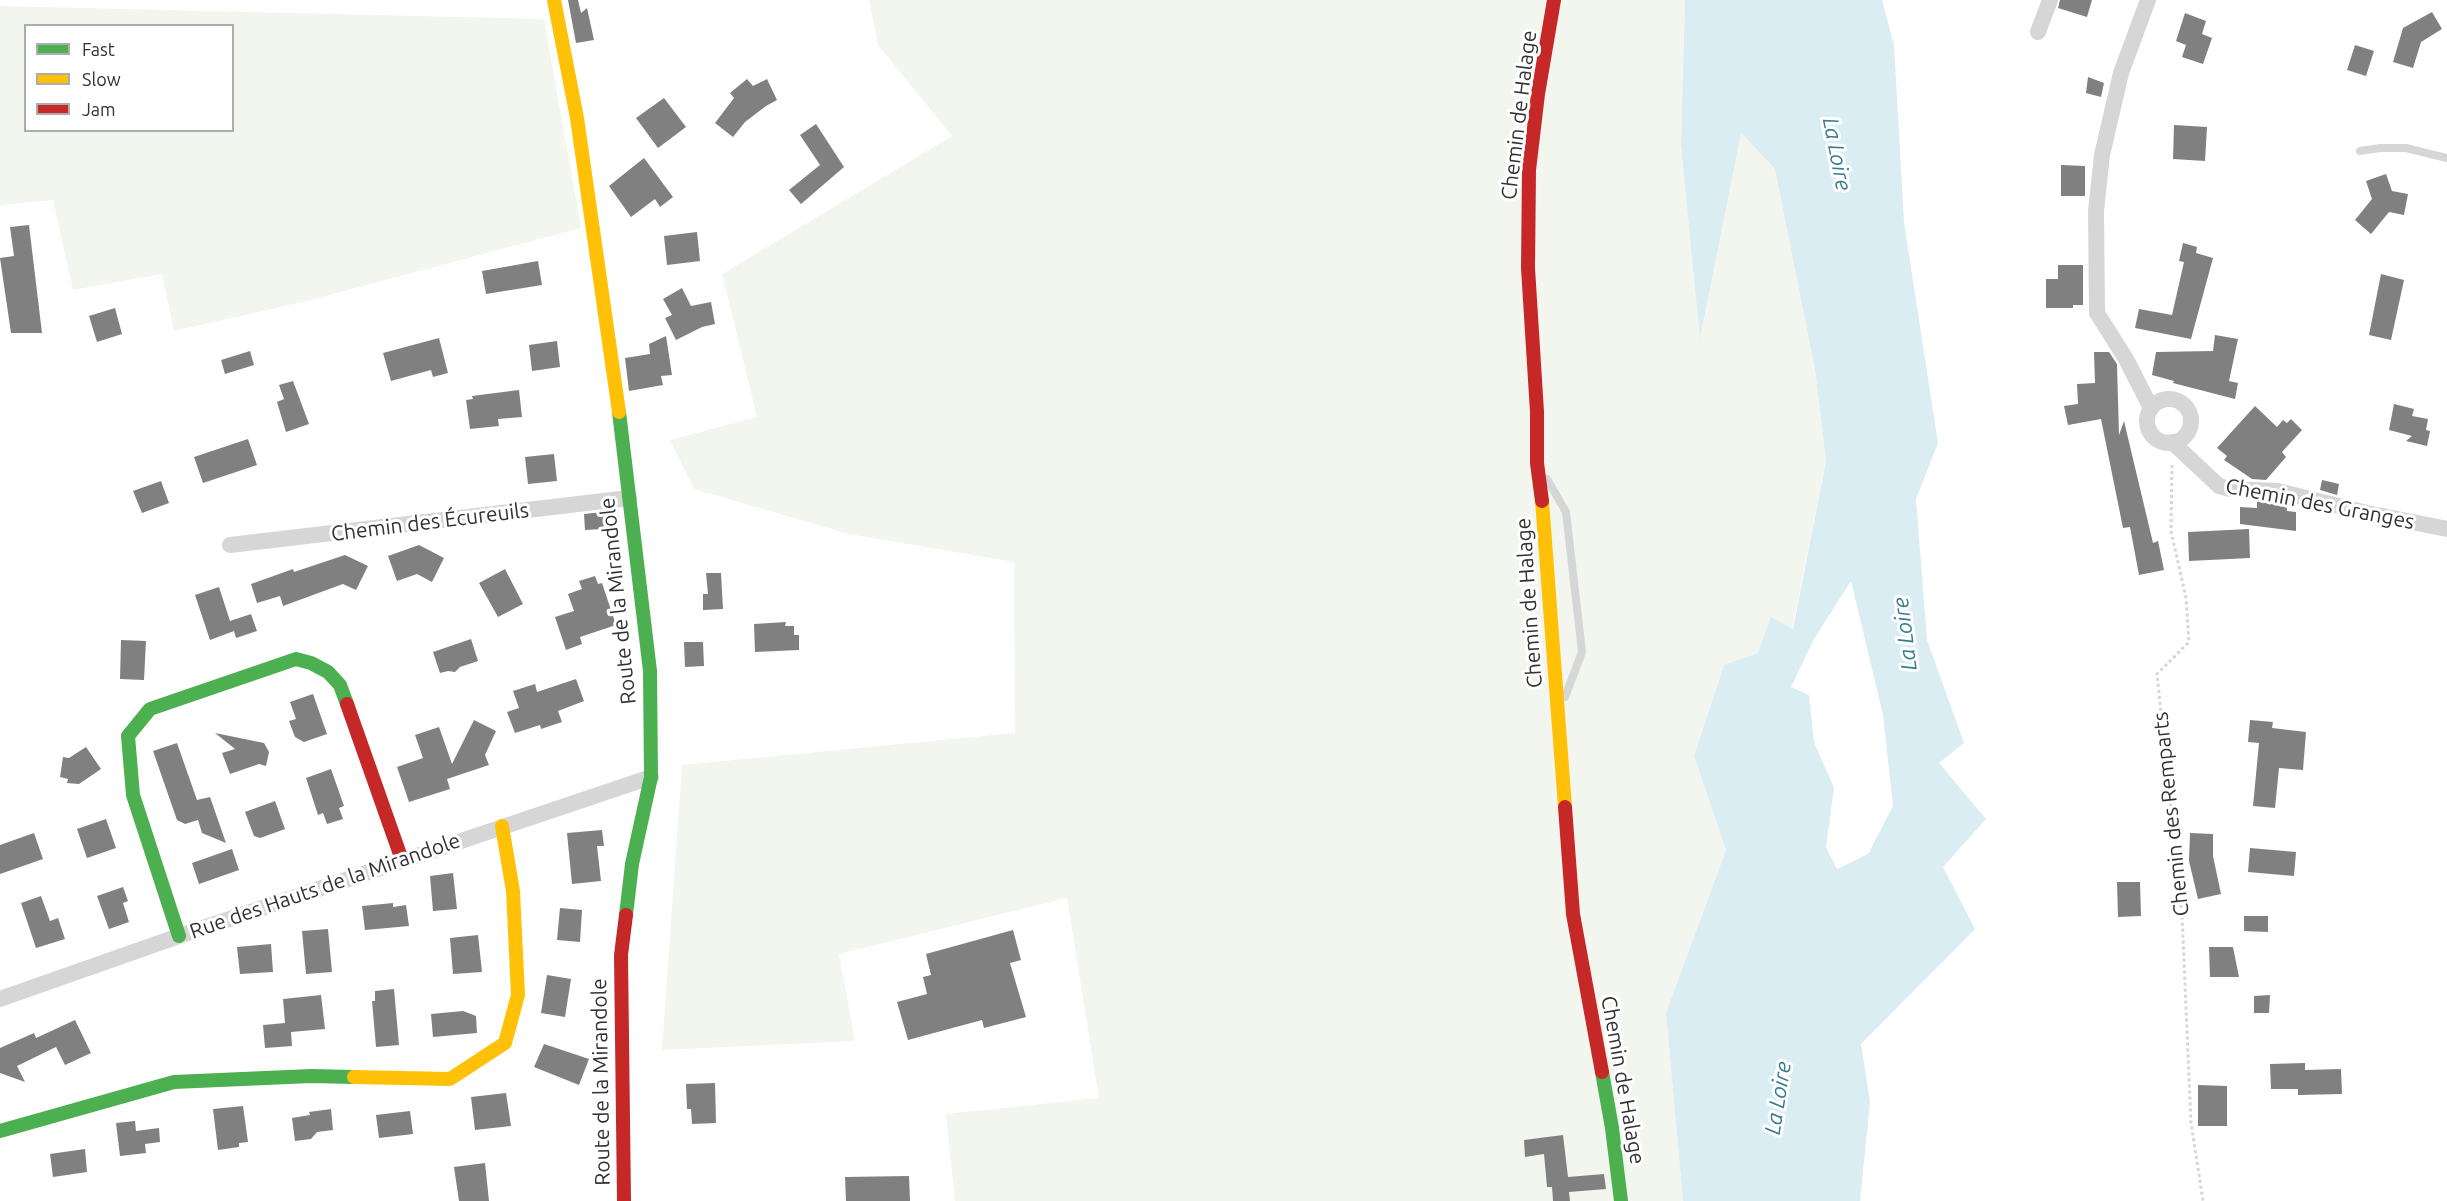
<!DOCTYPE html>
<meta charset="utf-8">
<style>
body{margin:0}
#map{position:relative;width:2447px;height:1201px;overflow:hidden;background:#fff;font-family:Ubuntu,sans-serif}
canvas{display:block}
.legend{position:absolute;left:24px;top:24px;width:210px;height:108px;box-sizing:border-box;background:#fff;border:2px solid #adadad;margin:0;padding:8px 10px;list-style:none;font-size:18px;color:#323232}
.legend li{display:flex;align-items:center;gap:12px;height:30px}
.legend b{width:30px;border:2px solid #adadad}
</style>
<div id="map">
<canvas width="2447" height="1201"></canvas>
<ul class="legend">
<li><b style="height:8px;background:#4caf50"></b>Fast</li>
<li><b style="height:8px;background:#ffc107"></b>Slow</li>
<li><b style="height:8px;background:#c62828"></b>Jam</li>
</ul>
</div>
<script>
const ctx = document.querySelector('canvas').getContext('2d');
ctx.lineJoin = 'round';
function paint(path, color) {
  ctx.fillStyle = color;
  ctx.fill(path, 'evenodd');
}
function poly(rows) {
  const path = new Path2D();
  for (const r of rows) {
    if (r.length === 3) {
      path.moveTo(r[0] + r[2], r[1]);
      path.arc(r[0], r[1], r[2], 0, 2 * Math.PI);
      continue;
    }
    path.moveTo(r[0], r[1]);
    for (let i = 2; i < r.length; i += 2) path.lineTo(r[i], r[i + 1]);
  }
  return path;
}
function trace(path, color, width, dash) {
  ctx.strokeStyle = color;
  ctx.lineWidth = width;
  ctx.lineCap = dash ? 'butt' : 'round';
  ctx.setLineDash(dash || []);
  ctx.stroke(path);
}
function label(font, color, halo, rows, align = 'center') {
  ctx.font = font + ' Ubuntu,sans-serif';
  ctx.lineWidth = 6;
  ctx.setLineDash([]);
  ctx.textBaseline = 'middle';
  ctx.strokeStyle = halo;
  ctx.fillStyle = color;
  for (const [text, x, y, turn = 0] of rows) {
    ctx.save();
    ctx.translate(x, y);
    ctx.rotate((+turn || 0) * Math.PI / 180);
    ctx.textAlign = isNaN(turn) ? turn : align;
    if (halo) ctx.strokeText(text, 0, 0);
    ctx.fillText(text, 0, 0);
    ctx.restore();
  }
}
const green = poly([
 [869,0,1685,0,1681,145,1701,336,1740,132,1775,169,1815,370,1826,461,1792,629,1758,653,1724,665,1694,756,1726,850,1666,1013,1683,1201,955,1201,946,1114,1099,1098,1067,898,839,954,855,1041,662,1050,682,765,1015,733,1014,562,849,534,694,489,670,440,757,417,722,274,952,136,878,45],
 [0,6,544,19,581,228,299,303,174,331,162,274,73,290,53,200,0,205],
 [26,26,232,26,232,130,26,130]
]);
const water = poly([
 [1685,0,1882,0,1894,45,1904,222,1938,443,1916,499,1927,640,1964,743,1939,763,1986,819,1943,867,1975,929,1861,1044,1870,1102,1860,1201,1683,1201,1666,1013,1726,850,1694,756,1724,665,1758,653,1771,617,1793,629,1826,461,1815,370,1775,169,1741,133,1700,339,1681,145],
 [1851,581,1883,715,1893,806,1868,854,1837,869,1826,847,1834,788,1814,742,1809,695,1791,687,1814,639]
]);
const building = poly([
 [568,0,578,0,581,13,587,8,594,40,576,43],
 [2060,0,2092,0,2087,17,2058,8],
 [2432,12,2442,29,2421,42,2413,68,2393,62,2403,28],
 [2185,13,2206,21,2202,34,2212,38,2203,64,2182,57,2186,45,2176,41],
 [2355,45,2374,51,2366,76,2347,70],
 [2088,77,2104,83,2101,97,2086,93],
 [747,79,753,86,767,79,777,100,766,106,745,122,733,137,715,123,734,98,730,93],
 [664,98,686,127,658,148,636,118],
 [816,124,844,167,801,204,789,190,820,165,800,135],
 [2174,125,2207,127,2205,161,2173,159],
 [644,158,673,197,660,207,655,199,631,217,609,186],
 [2061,165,2085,166,2085,196,2061,196],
 [2386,174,2392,191,2408,194,2404,215,2389,212,2371,234,2355,220,2372,199,2366,181],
 [29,225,42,333,11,333,0,258,14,256,10,227],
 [697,232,700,261,667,265,664,236],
 [2183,243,2197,247,2196,253,2213,258,2191,339,2135,328,2139,309,2172,315,2184,262,2179,261],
 [538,261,542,285,486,294,482,271],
 [2058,265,2083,265,2083,305,2073,305,2073,308,2046,308,2046,279,2058,279],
 [2381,274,2404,280,2391,340,2369,335],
 [682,288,691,306,711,302,715,324,702,327,676,340,665,318,672,315,663,299],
 [115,308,122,334,97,342,89,316],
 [2215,335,2238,339,2229,381,2238,383,2235,399,2173,383,2174,381,2152,375,2156,352,2213,351],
 [666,336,672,375,661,376,663,385,629,391,625,358,650,354,649,344],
 [439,338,448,373,433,377,431,370,391,381,383,353],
 [557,341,560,367,532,371,529,345],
 [250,351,254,365,225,374,221,360],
 [2094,352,2109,352,2117,364,2119,435,2124,421,2153,543,2158,541,2164,570,2139,575,2130,527,2123,528,2101,419,2068,425,2064,406,2078,404,2077,384,2095,383],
 [293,381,309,424,286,432,277,402,284,399,279,385],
 [519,390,522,417,498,419,499,426,470,429,466,400,473,399,472,396],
 [2394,404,2414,409,2412,416,2428,419,2426,430,2430,431,2427,446,2406,441,2412,436,2389,430],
 [2255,406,2277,427,2283,420,2287,423,2291,419,2302,430,2282,452,2286,457,2266,480,2252,479,2224,460,2227,456,2217,448],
 [248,439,257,465,203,483,194,457],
 [554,454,557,481,528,484,525,457],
 [2322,480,2339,484,2337,495,2320,490],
 [161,481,169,503,142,513,133,491],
 [2257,501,2287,504,2287,511,2296,512,2296,531,2240,524,2240,507,2257,508],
 [603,512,604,529,585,530,584,514],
 [2249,529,2250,558,2189,561,2188,532],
 [419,545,444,558,432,582,417,574,397,581,388,556],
 [345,555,368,566,356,590,343,584,283,606,280,596,257,603,251,584,293,569,294,572],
 [505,569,523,604,498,617,479,583],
 [706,573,721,573,723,609,703,610,703,594,708,594],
 [595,576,598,584,602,583,616,625,580,637,582,644,566,650,555,617,574,611,568,594,582,589,579,581],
 [219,587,230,621,251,614,257,631,236,638,234,631,210,640,195,595],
 [786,622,785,626,794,626,794,635,799,635,799,650,755,652,754,624],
 [471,639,478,661,460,667,455,672,448,671,440,673,433,652],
 [121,640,146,641,144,680,120,679],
 [684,642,703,642,704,666,685,667],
 [576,679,584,701,558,711,562,722,541,729,540,725,515,733,507,712,519,708,513,691,535,684,537,692],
 [313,694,327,734,304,742,295,737,289,721,296,719,290,702],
 [474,720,496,731,485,755,489,765,447,779,450,789,409,802,397,767,423,758,415,735,439,727,452,764],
 [2250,720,2273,722,2272,728,2306,732,2303,770,2279,768,2275,808,2253,806,2259,743,2248,742],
 [215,733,264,743,269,752,266,766,259,764,230,774,222,753,235,749],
 [177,743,197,800,210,797,226,843,202,833,198,820,185,824,177,820,153,751],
 [86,747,101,769,79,784,67,783,68,779,60,777,63,757,69,758],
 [331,769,344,806,339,808,343,819,327,824,323,813,318,815,306,778],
 [275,801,285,829,260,838,254,836,245,812],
 [106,819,116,848,87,858,77,829],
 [602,830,604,846,597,846,601,881,572,884,567,833],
 [34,833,43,859,0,874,0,845],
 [2190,833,2213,834,2213,856,2221,894,2198,899,2189,861],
 [2250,848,2296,852,2294,876,2248,872],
 [232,849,239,870,199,884,192,863],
 [453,873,457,909,433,911,430,876],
 [2117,882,2140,882,2141,916,2118,917],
 [123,887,128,901,123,903,129,922,109,929,97,896],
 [41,896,50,921,58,918,65,939,36,948,21,903],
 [393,903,393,907,406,905,409,926,365,930,362,906],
 [560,908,582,910,580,942,557,940],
 [2244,916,2268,916,2268,932,2244,931],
 [328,929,332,972,306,974,302,931],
 [1013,930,1021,960,1010,963,1026,1017,984,1028,982,1020,908,1040,897,1002,927,994,923,977,931,975,926,954],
 [478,935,482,972,453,974,450,938],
 [271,944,273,972,240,974,237,947],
 [2209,947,2233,947,2239,977,2210,977],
 [547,975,571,979,565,1017,541,1013],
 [394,989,399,1045,376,1047,372,1001,375,1001,375,991],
 [321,995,325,1029,291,1032,292,1046,265,1048,263,1025,285,1023,283,999],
 [2270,995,2269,1013,2254,1013,2254,996],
 [463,1011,476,1016,477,1033,433,1037,431,1014],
 [75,1020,91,1053,65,1065,56,1047,17,1066,25,1082,0,1073,0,1048,34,1033,36,1038],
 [544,1044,589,1059,579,1085,534,1067],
 [2305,1063,2305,1070,2341,1069,2342,1094,2298,1095,2298,1089,2271,1089,2270,1064],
 [715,1083,716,1123,692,1124,691,1109,687,1109,686,1084],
 [2198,1085,2227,1086,2227,1126,2198,1126],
 [506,1093,511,1126,475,1130,471,1097],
 [243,1106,248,1142,239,1143,239,1147,218,1150,213,1109],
 [331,1109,333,1130,317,1132,311,1139,295,1141,292,1118,310,1115,309,1112],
 [410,1111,413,1134,379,1138,376,1115],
 [135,1121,136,1131,159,1128,160,1142,145,1144,146,1153,120,1156,116,1123],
 [1563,1135,1568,1177,1604,1174,1606,1189,1569,1192,1570,1201,1553,1201,1552,1187,1547,1187,1544,1154,1525,1157,1524,1140],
 [85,1149,87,1172,53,1177,50,1154],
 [485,1163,489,1201,459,1201,454,1167],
 [909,1176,910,1201,846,1201,845,1177]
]);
const path = poly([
 [2172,465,2171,531,2186,598,2189,642,2157,674,2182,915,2191,1123,2203,1201]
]);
const lane = poly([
 [2360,151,2380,148,2406,148,2447,158],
 [1547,479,1566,512,1582,652,1565,697]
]);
const street = poly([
 [2148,0,2121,73,2102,155,2096,211,2097,313,2126,359,2151,408],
 [2038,32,2050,0],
 [2169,421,22],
 [2172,442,2219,486,2230,489,2278,491,2367,513,2447,529],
 [230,545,629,498],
 [0,999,179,936,651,777]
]);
const fast = poly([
 [619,412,650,671,651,777,632,864,626,915],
 [179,936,133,795,128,736,150,709,296,659,311,663,328,672,340,685,347,704],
 [1602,1072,1612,1128,1621,1201],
 [0,1131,174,1082,311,1076,354,1077]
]);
const slow = poly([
 [554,0,577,118,619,412],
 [1542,501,1565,807],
 [354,1077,450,1079,505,1043,518,995,513,891,502,826]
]);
const jam = poly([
 [1542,501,1537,463,1537,412,1528,268,1529,170,1538,94,1554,0],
 [347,704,402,860],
 [1565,807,1573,914,1602,1072],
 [624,1201,621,955,626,915]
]);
const streetNames = [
 ["Chemin de Halage",1519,115,-83],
 ["Chemin des Granges",2320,504,11],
 ["Chemin des Écureuils",430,522,-7],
 ["Route de la Mirandole",618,601,-96],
 ["Chemin de Halage",1529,603,-94],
 ["Chemin des Remparts",2171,814,-96],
 ["Rue des Hauts de la Mirandole",325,886,-19],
 ["Chemin de Halage",1623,1080,80],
 ["Route de la Mirandole",601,1082,-91]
];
const waterNames = [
 ["La Loire",1837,154,79],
 ["La Loire",1905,634,-97],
 ["La Loire",1778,1098,-81]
];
paint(green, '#f3f6ee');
paint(water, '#daedf2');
paint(building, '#808080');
trace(path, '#d6d6d6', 3, [3, 3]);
trace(lane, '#d6d6d6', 8);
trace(street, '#d6d6d6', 16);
trace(fast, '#4caf50', 14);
trace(slow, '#ffc107', 14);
trace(jam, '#c62828', 14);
label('21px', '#323232', '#fff', streetNames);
label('italic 22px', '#397d92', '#fff', waterNames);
</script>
